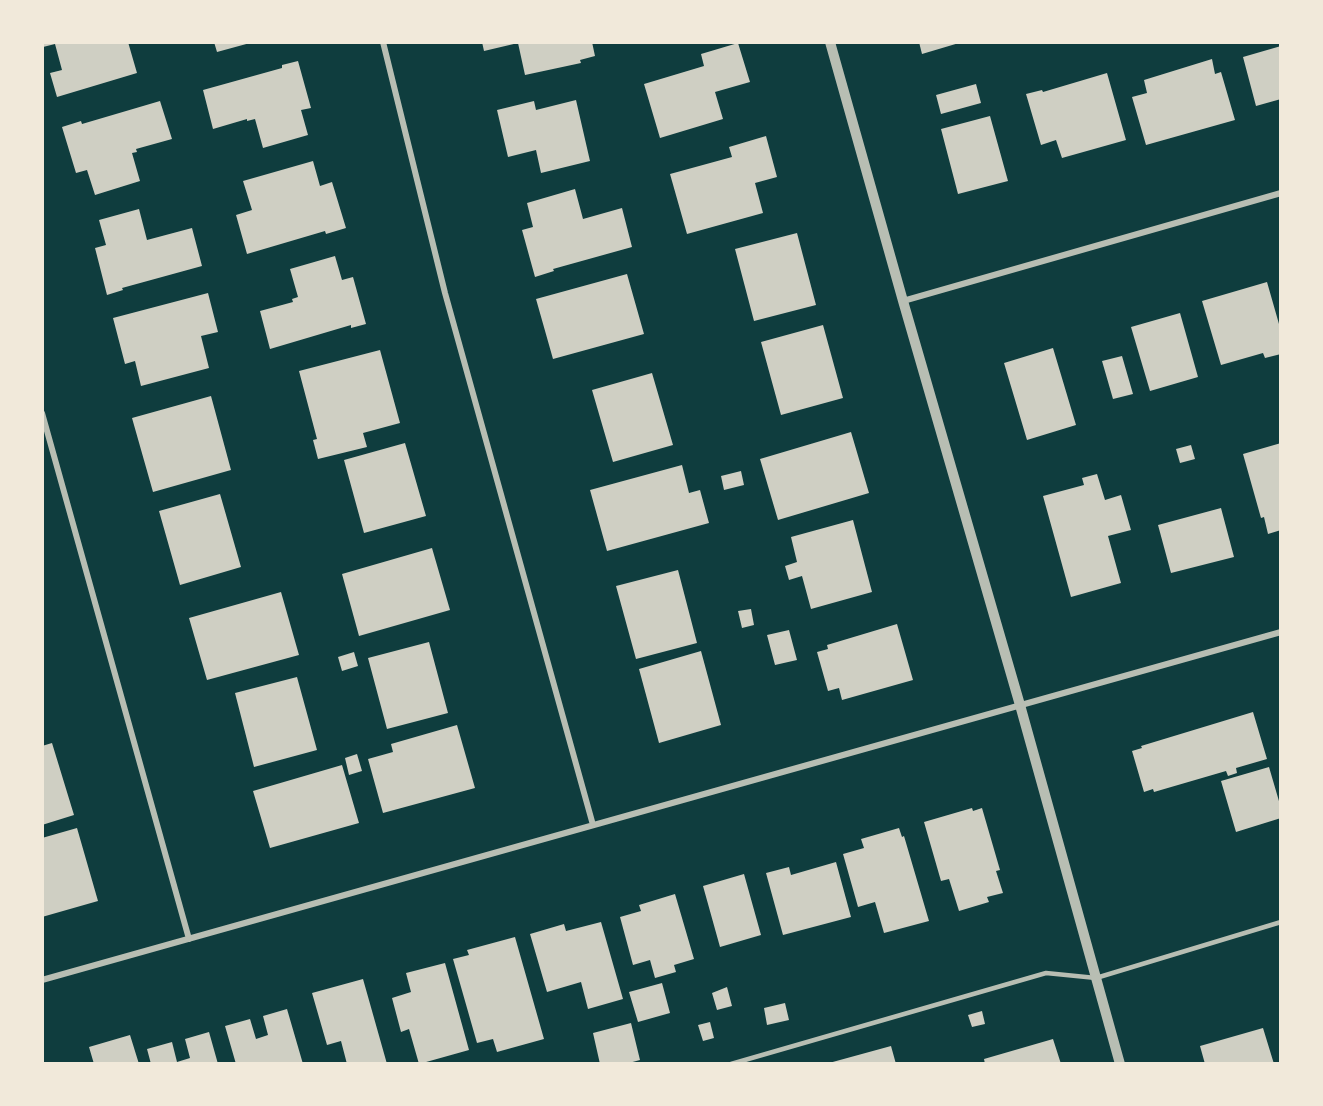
<!DOCTYPE html>
<style>
body{margin:0}
#map{position:relative;width:1323px;height:1106px;overflow:hidden;background:#0f3d3e;font-family:Cabin,sans-serif}
canvas{display:block}
.frame{position:absolute;inset:0;border:44px solid #f1e9da;pointer-events:none}
</style>
<div id="map">
<canvas width="1323" height="1106"></canvas>
<div class="frame"></div>
</div>
<script>
const ctx = document.querySelector('canvas').getContext('2d');
ctx.lineJoin = 'round';
function paint(path, color) {
  ctx.fillStyle = color;
  ctx.fill(path, 'evenodd');
}
function poly(rows) {
  const path = new Path2D();
  for (const r of rows) {
    path.moveTo(r[0], r[1]);
    for (let i = 2; i < r.length; i += 2) path.lineTo(r[i], r[i + 1]);
  }
  return path;
}
function trace(path, color, width, dash) {
  ctx.strokeStyle = color;
  ctx.lineWidth = width;
  ctx.lineCap = dash ? 'butt' : 'round';
  ctx.setLineDash(dash || []);
  ctx.stroke(path);
}
const building = poly([
 [42,42,128,42,137,73,57,97,50,73,62,70,55,44,43,47],
 [214,42,250,42,250,43,217,52],
 [482,42,592,42,595,56,580,60,581,63,525,75,518,43,484,51],
 [919,42,959,42,959,43,922,54],
 [738,43,750,82,715,92,723,119,660,138,644,84,704,66,701,54],
 [1281,46,1281,99,1256,106,1243,57],
 [1212,59,1215,74,1221,72,1235,120,1146,145,1132,97,1147,93,1144,80],
 [298,61,311,108,301,110,308,135,263,148,255,119,247,121,247,119,213,129,203,90,282,68,282,65],
 [1107,73,1126,140,1062,158,1056,140,1041,145,1026,94,1042,90,1043,92],
 [976,84,981,103,941,114,936,95],
 [576,100,590,161,541,173,536,150,508,157,497,110,534,101,536,110],
 [160,101,172,139,136,149,137,152,132,153,140,181,95,195,87,170,76,173,62,127,81,121,82,124],
 [990,116,1008,181,958,194,941,129],
 [766,136,777,177,755,183,763,213,687,234,670,174,732,157,729,147],
 [313,161,320,186,332,182,346,228,326,234,325,231,247,254,236,215,252,210,243,181],
 [575,189,583,219,622,208,632,247,553,269,554,271,535,277,522,230,533,227,527,203],
 [139,209,147,240,192,228,202,266,122,288,123,290,107,295,95,248,106,245,99,220],
 [797,233,816,305,754,321,735,249],
 [335,256,342,280,353,277,366,324,351,328,351,325,270,349,260,311,293,302,292,299,298,297,290,269],
 [627,274,644,334,553,359,536,299],
 [1267,282,1279,324,1281,324,1281,354,1265,358,1263,353,1221,365,1202,301],
 [208,293,218,332,201,336,209,368,141,386,135,361,125,364,113,318],
 [1180,313,1198,377,1150,391,1131,327],
 [823,325,843,398,781,415,761,342],
 [1053,348,1076,425,1027,440,1004,363],
 [380,350,400,423,363,433,367,447,318,459,313,440,317,439,299,371],
 [1122,356,1133,394,1113,399,1102,361],
 [652,373,673,445,613,462,592,390],
 [211,396,231,470,153,492,132,418],
 [851,432,869,493,778,520,760,459],
 [405,443,426,516,364,533,344,460],
 [1281,443,1281,530,1268,534,1264,517,1261,518,1243,454],
 [1191,445,1195,459,1180,463,1176,449],
 [682,465,689,493,700,490,709,523,607,551,590,490],
 [741,471,744,485,724,490,721,476],
 [1097,474,1105,500,1121,495,1131,530,1108,536,1121,583,1071,597,1043,496,1084,485,1082,478],
 [220,494,241,567,180,585,159,511],
 [1221,508,1234,557,1171,573,1158,525],
 [853,520,872,592,811,609,802,576,789,580,785,566,797,562,791,537],
 [432,548,450,610,359,636,342,574],
 [678,570,697,643,636,659,616,586],
 [281,592,299,655,207,680,189,618],
 [751,609,754,625,742,628,738,611],
 [897,624,913,680,842,700,839,688,828,691,817,652,828,649,827,645],
 [789,630,797,660,775,665,767,635],
 [429,642,448,713,387,729,368,658],
 [701,651,721,725,659,743,639,669],
 [354,652,358,666,342,671,338,657],
 [297,677,317,750,254,767,235,693],
 [1253,712,1267,759,1236,768,1237,773,1228,776,1226,771,1154,792,1153,789,1144,792,1132,751,1142,748,1141,746],
 [457,725,475,788,383,813,368,759,393,752,391,744],
 [52,743,74,815,42,825,42,746],
 [357,754,362,771,349,775,345,758],
 [342,765,359,823,270,848,253,791],
 [1269,767,1281,808,1281,818,1236,832,1221,781],
 [972,808,973,811,982,808,1000,870,996,871,1003,893,987,897,989,902,959,911,949,879,941,881,924,822],
 [77,828,98,901,42,917,42,838],
 [899,828,902,837,904,836,929,921,884,933,875,902,858,907,843,854,864,848,861,839],
 [836,862,851,917,783,935,766,873,789,867,791,875],
 [744,874,761,935,720,947,703,886],
 [675,894,694,959,674,965,676,972,655,978,650,960,633,965,620,917,641,911,639,905],
 [601,922,623,999,588,1009,581,982,547,992,530,934,564,924,566,931],
 [515,937,544,1039,497,1052,493,1039,477,1043,453,959,469,955,467,950],
 [445,963,469,1050,419,1064,409,1029,401,1032,392,998,411,992,406,973],
 [363,979,387,1064,347,1064,341,1041,327,1045,312,993],
 [662,983,670,1013,638,1022,629,992],
 [727,987,732,1006,717,1010,712,993],
 [785,1003,789,1020,767,1025,764,1008],
 [287,1009,303,1064,236,1064,225,1026,250,1019,256,1039,268,1035,263,1016],
 [982,1011,985,1024,972,1027,968,1015],
 [710,1022,714,1038,703,1041,698,1025],
 [631,1023,640,1060,625,1064,600,1064,593,1033],
 [1263,1028,1274,1064,1205,1064,1200,1046],
 [209,1032,218,1064,151,1064,147,1049,172,1042,177,1062,190,1058,185,1039],
 [130,1035,139,1064,94,1064,89,1047],
 [1053,1039,1061,1064,985,1064,984,1059],
 [891,1046,896,1064,829,1064,829,1063]
]);
const service = poly([
 [731,1064,1046,973,1096,978,1281,922]
]);
const minor = poly([
 [383,42,445,293,593,825],
 [903,301,1281,193],
 [42,413,189,939],
 [42,980,1281,632]
]);
const tertiary = poly([
 [830,42,903,301,1020,705,1120,1064]
]);
paint(building, '#cfcfc3');
trace(service, '#b8beb3', 4.5);
trace(minor, '#b8beb3', 6);
trace(tertiary, '#b8beb3', 10);
</script>
